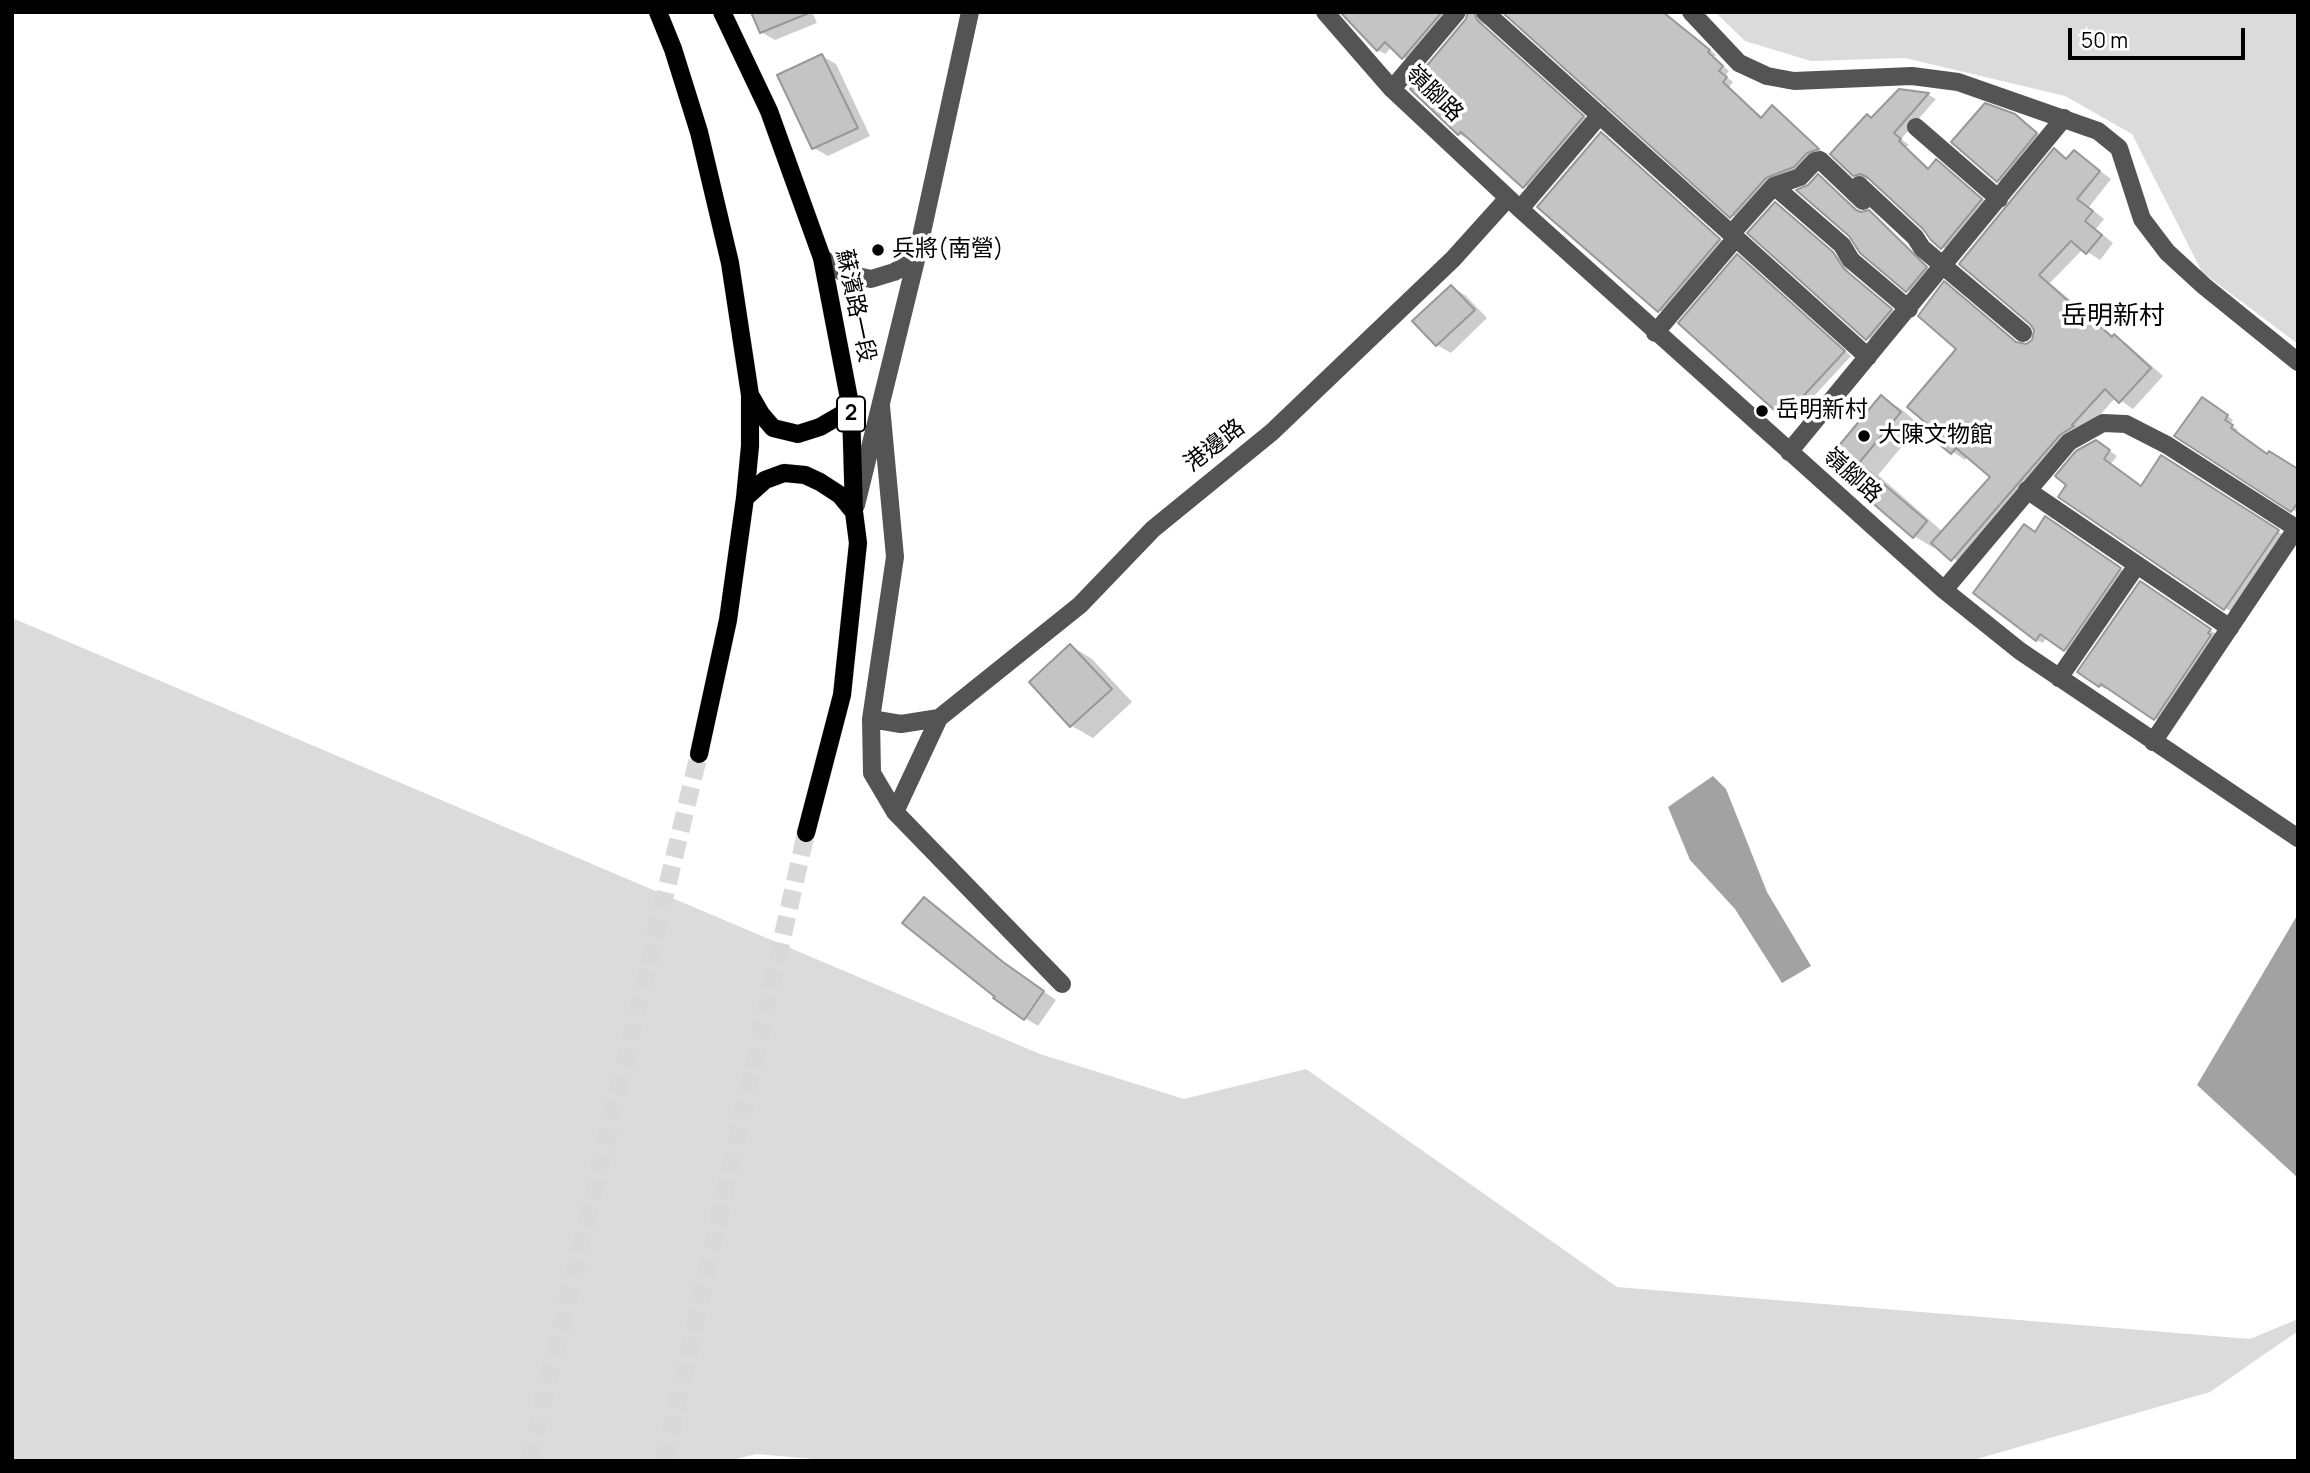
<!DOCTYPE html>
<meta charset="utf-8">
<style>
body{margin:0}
#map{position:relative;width:2310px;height:1473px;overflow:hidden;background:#fff;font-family:Manrope,sans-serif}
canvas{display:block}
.frame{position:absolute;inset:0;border:14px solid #000;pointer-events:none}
.scale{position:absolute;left:2068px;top:28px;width:177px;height:32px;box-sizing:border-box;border:4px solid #000;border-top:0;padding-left:9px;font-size:21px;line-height:24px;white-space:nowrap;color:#000;-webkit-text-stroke:5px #fff;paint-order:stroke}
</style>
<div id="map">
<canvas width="2310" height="1473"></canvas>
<div class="frame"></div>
<div class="scale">50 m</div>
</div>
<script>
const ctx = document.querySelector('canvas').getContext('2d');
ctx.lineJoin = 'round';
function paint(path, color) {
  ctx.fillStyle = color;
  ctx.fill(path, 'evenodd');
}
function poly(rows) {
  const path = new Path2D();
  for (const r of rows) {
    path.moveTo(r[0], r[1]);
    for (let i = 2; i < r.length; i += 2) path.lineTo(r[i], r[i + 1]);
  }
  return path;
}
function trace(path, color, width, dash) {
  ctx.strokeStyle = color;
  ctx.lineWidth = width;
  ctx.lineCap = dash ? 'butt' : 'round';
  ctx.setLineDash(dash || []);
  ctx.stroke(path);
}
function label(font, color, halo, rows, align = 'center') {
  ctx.font = font + ' Manrope,"Noto Sans TC",sans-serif';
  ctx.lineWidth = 7;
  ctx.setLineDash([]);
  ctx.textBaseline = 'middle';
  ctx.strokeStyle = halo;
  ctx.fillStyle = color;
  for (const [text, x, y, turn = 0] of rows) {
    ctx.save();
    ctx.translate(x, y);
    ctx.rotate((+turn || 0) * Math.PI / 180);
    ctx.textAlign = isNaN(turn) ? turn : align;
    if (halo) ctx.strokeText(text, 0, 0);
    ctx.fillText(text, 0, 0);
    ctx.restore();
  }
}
const green = poly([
 [1715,12,2298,12,2298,344,2202,272,2132,134,2065,96,1905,58,1811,61,1745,41],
 [12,618,1040,1054,1184,1099,1306,1069,1617,1287,2250,1339,2298,1319,2298,1331,2210,1392,1970,1461,837,1461,756,1454,729,1461,12,1461]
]);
const water = poly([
 [1713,776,1726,789,1767,892,1811,966,1782,983,1735,909,1690,860,1668,807],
 [2298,914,2298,1178,2197,1085]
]);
const shadow = poly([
 [753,12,812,12,817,23,775,40,761,32],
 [1343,12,1452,12,1410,62,1392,47,1385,54,1378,50],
 [1470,12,1482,12,1484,26,1590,121,1531,190,1468,136,1466,138,1459,134,1467,20],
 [1505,12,1664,12,1716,55,1714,57,1729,71,1725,76,1733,82,1729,87,1763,118,1773,108,1824,153,1738,220],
 [822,56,836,64,870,136,828,156,814,148],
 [1900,90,1929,95,1936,99,1901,139,1909,145,1906,147,1930,169,1936,162,1945,166,1990,205,1951,253,1932,239,1924,228,1871,178,1863,180,1854,174,1872,119],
 [2014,115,2044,139,2006,185,1998,180],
 [1601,134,1726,244,1666,314,1659,310],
 [2054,151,2068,159,2074,152,2111,179,2089,207,2104,219,2096,229,2113,243,2100,260,2083,249,2050,283,2114,337,2127,344,2163,376,2133,409,2116,397,1965,567,1936,545,1934,548,1914,536,1829,459,1881,397,1901,409,1920,425,1878,475,1943,532,1993,476,1968,456,1965,460,1937,441,1942,435,1958,349,1945,284,1957,291,2022,346,2032,342,2036,334,2032,323],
 [1819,176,1863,214,1869,212,1876,216,1932,271,1913,294,1851,235,1809,187],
 [1775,204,1841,259,1851,275,1898,315,1875,343,1750,233],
 [1737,257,1851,356,1791,421,1784,417],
 [1451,287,1465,295,1487,318,1451,353,1437,345],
 [2209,402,2233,420,2230,424,2238,430,2236,433,2298,480,2298,513,2176,435],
 [2104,447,2117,456,2110,465,2142,487,2169,462,2285,536,2233,613,2060,497],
 [2052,522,2126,573,2071,653,2047,637,2043,643,2037,640,2035,534],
 [2147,586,2216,634,2161,722,2108,686,2106,689,2100,686],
 [1071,646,1092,659,1132,702,1093,738,1072,726,1032,683],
 [925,899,938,907,1017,973,1056,1000,1038,1026,1025,1018]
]);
const building = poly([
 [751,12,809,12,809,13,760,33,751,12],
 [1340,12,1442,12,1402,59,1385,42,1377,51,1340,12],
 [1468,12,1474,12,1477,20,1584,116,1523,188,1461,132,1458,135,1410,89,1421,77,1419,75,1466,19,1468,12],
 [1502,12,1663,12,1710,50,1708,52,1723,66,1719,71,1727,77,1723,82,1761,118,1772,105,1819,149,1807,153,1794,167,1766,178,1730,218,1502,12],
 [822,54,858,128,812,149,777,75,822,54],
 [1899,89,1929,93,1894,133,1901,139,1899,141,1928,169,1936,159,1982,199,1941,249,1931,240,1923,229,1867,177,1861,174,1853,176,1830,154,1867,114,1871,118,1899,89],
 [1985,103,2015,114,2037,133,1997,182,1951,142,1985,103],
 [1601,132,1720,239,1658,312,1537,207,1601,132],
 [2054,148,2066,159,2074,150,2100,171,2077,199,2093,211,2085,221,2102,235,2086,254,2071,241,2039,275,2076,308,2078,306,2112,337,2114,334,2151,368,2119,403,2105,389,2072,425,2074,426,2060,435,1951,561,1931,543,1990,477,1956,448,1951,454,1935,441,1940,435,1907,407,1956,349,1918,316,1944,281,2016,342,2026,344,2032,340,2034,330,2030,324,1959,264,2054,148],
 [1818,174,1856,210,1861,212,1869,210,1927,267,1906,292,1860,253,1849,236,1796,190,1808,185,1818,174],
 [1775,202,1833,252,1844,269,1892,309,1866,340,1747,233,1775,202],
 [1737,254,1845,351,1783,418,1678,323,1737,254],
 [1451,285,1475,310,1436,346,1412,321,1451,285],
 [1881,395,1901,412,1859,463,1927,521,1913,538,1854,487,1857,485,1827,460,1881,395],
 [2202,397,2228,415,2225,420,2233,425,2231,428,2267,454,2269,451,2298,469,2298,502,2291,512,2174,436,2202,397],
 [2096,440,2110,450,2104,459,2141,486,2161,455,2279,530,2224,610,2058,497,2066,485,2055,476,2076,451,2096,440],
 [2045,516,2121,568,2064,651,2040,634,2036,641,1973,593,2024,524,2035,532,2045,516],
 [2140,581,2211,629,2208,633,2211,635,2154,720,2101,684,2099,687,2077,672,2140,581],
 [1070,644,1112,689,1070,727,1029,682,1070,644],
 [924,897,1003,962,1044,991,1024,1020,993,998,995,997,902,923,924,897]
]);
const majorTunnel = poly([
 [529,1461,699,754],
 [664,1461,806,833]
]);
const minor = poly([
 [1325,12,1392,89,1520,209,1944,590,2020,651,2298,838],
 [1485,12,1868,357],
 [1691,12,1739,63,1767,76,1794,81,1912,76,1958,82,2098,131,2119,148,2142,219,2167,252,2204,286,2298,362],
 [1392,89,1457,12],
 [1916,127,1999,199],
 [1859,185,1915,237,1922,248,2023,333],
 [1774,186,1800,177,1815,161,1820,160,1863,201],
 [1520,209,1600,115],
 [1731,234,1774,186,1842,245,1851,260,1909,309],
 [822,258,844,273,871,279,894,272,916,260],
 [1655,333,1736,238],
 [881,406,895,557,871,719,872,773,895,812,1062,984],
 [1789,452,2064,118],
 [2027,490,2230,628],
 [856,505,916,260,970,12],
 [1944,590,2069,442,2103,423,2126,424,2167,445,2296,528],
 [2059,678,2137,565],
 [871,719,901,724,939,718],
 [2153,742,2298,526],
 [895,812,939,718,1080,605,1153,529,1272,432,1453,259,1508,198]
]);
const major = poly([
 [658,12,673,49,699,132,730,263,750,395,750,446,745,498,728,620,699,754],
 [722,12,769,111,822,258,851,409,854,512,858,543,842,695,806,833],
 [750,395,761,414,773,428,798,434,820,427,851,409],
 [745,498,765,480,784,473,805,475,820,482,840,495,854,512]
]);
const markers = [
 [878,250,7,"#000"],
 [1762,411,7,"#000"],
 [1864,436,7,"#000"]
];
const shields = [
 [851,414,28]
];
const shieldNames = [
 ["2",851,414]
];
const streetNames = [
 ["嶺腳路",1434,94,44],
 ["蘇濱路一段",855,306,78],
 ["港邊路",1215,446,-38],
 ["嶺腳路",1852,476,42]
];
const poiNames = [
 ["兵將(南營)",892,250],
 ["岳明新村",1776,411],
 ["大陳文物館",1878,436]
];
const quarterNames = [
 ["岳明新村",2113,317]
];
paint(green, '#dbdbdb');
paint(water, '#a2a2a2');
paint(shadow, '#0003');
paint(building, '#c4c4c4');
trace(building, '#989898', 2);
trace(majorTunnel, '#d9d9d9', 18, [18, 9]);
trace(major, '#dbdbdb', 19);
trace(minor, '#545454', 18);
trace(major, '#000', 18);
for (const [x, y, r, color] of markers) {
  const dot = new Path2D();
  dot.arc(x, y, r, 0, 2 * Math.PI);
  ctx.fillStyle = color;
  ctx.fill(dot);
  trace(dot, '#fff', 2.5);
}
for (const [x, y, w] of shields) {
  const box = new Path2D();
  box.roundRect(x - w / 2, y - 17.5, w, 35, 5);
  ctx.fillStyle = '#fff';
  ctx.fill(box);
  trace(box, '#000', 2);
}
label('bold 21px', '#000', null, shieldNames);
label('23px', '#000', '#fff', streetNames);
label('23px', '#000', '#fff', poiNames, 'left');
label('26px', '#000', '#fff', quarterNames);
</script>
